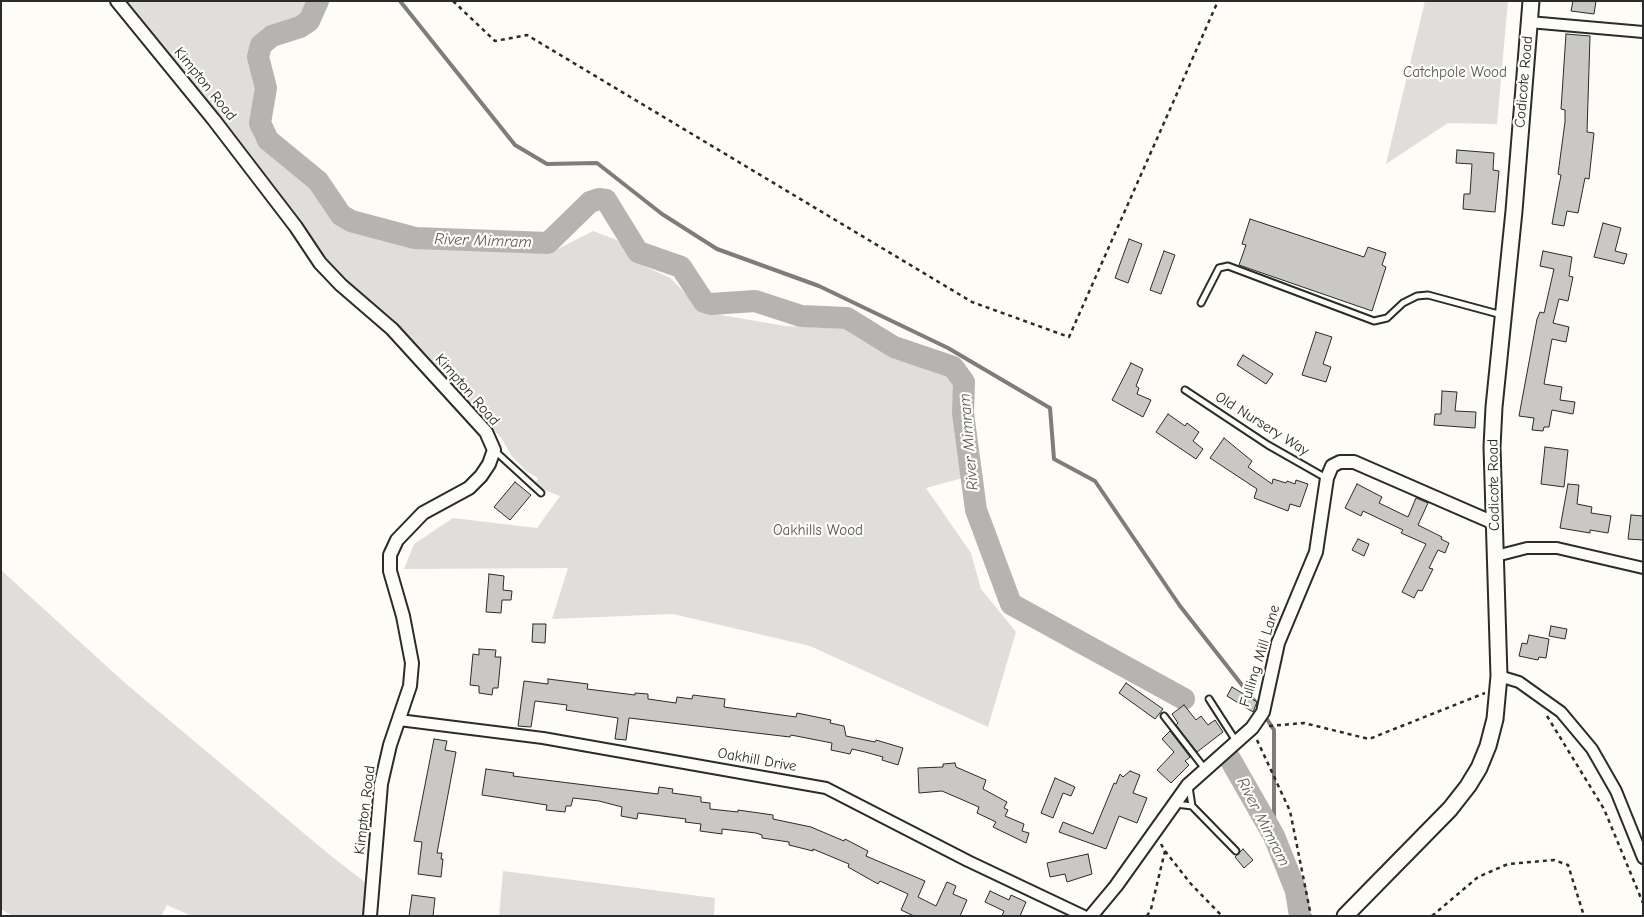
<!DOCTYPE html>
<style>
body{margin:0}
#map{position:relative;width:1644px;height:917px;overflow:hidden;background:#fdfcf7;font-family:"Comic Neue",sans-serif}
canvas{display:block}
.frame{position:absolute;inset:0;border:2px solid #2b2b2b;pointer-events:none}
</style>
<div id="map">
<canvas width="1644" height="917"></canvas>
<div class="frame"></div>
</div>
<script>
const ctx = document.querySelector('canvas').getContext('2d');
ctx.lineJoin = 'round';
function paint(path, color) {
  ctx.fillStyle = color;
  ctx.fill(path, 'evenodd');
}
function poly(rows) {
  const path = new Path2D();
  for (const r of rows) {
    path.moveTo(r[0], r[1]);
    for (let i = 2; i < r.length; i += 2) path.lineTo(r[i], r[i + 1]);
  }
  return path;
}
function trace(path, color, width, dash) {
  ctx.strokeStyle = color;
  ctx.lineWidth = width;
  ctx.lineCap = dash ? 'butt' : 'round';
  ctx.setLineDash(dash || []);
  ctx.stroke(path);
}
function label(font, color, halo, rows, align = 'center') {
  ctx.font = font + ' "Comic Neue",sans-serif';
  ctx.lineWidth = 4.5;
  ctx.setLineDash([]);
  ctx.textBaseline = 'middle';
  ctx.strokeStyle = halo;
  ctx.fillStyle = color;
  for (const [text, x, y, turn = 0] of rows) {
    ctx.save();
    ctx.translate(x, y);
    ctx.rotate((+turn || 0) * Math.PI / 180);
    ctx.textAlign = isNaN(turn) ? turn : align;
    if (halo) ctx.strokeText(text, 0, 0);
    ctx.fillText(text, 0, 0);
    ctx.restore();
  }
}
const green = poly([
 [126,1,310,1,301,17,263,36,255,49,253,63,261,89,253,116,254,138,263,148,284,160,325,198,340,219,359,233,424,247,558,249,593,231,617,240,638,263,670,278,704,312,785,326,850,329,884,352,950,374,955,386,957,421,966,477,926,488,971,553,981,589,1016,632,988,727,810,646,673,614,552,619,568,568,404,569,414,544,453,518,537,528,560,496,534,486,538,478,526,471,511,455,502,439,393,319,349,284,326,261,274,185,255,164,221,116,203,97],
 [1425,1,1508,1,1497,124,1448,123,1386,164],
 [1,570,125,683,331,856,366,883,363,916,192,916,167,905,161,916,12,916,1,909],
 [503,871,715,898,714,916,499,916]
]);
const stream = poly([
 [400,1,515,145,547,164,597,163,662,214,717,249,819,286,948,348,1050,408,1054,459,1095,481,1180,606,1260,708],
 [1265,716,1274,730,1274,836]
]);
const river = poly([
 [318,1,309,21,300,27,272,36,261,45,258,57,266,88,260,123,268,140,318,181,341,215,351,221,415,238,548,243,590,202,599,199,606,200,638,252,681,267,704,302,711,304,755,301,801,316,847,318,894,347,953,367,964,382,963,413,976,510,1011,604,1184,699],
 [1230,759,1274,836,1296,891,1300,916]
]);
const building = poly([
 [1573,1,1596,1,1594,14,1571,11,1573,1],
 [1566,34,1590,36,1587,132,1594,133,1589,179,1585,178,1578,213,1567,211,1564,226,1552,224,1561,175,1558,174,1565,122,1565,110,1561,109,1566,34],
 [1457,150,1494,153,1493,170,1499,171,1495,212,1463,209,1464,194,1470,194,1472,164,1456,163,1457,150],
 [1250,219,1364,257,1368,247,1386,253,1382,265,1386,267,1372,311,1239,265,1246,245,1242,244,1250,219],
 [1603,223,1621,228,1615,251,1627,254,1624,264,1594,257,1603,223],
 [1129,239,1142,244,1128,283,1115,278,1129,239],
 [1164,251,1175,255,1161,294,1150,290,1164,251],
 [1543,251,1572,257,1569,276,1573,277,1568,301,1559,299,1553,323,1569,327,1566,342,1552,339,1544,384,1562,387,1560,400,1575,402,1573,414,1552,410,1549,427,1544,427,1543,431,1532,430,1534,418,1519,416,1537,319,1540,312,1544,313,1554,269,1540,266,1543,251],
 [1316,332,1332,337,1323,364,1331,367,1326,382,1302,375,1316,332],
 [1243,355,1273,374,1266,384,1237,365,1243,355],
 [1131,363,1143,369,1136,386,1139,388,1137,394,1151,400,1143,417,1112,400,1131,363],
 [1442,391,1457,392,1455,411,1476,412,1475,428,1434,425,1435,414,1441,414,1442,391],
 [1168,414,1185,426,1187,423,1199,432,1193,441,1203,449,1196,459,1156,432,1168,414],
 [1224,438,1252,461,1248,467,1272,484,1273,479,1286,483,1287,481,1295,484,1296,480,1308,484,1300,507,1290,504,1288,511,1254,498,1257,489,1210,458,1224,438],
 [1545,447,1568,450,1564,487,1541,484,1545,447],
 [515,482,531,495,510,520,494,507,515,482],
 [1357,484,1382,497,1379,503,1408,517,1416,498,1428,503,1418,525,1442,537,1441,539,1449,543,1445,553,1438,550,1429,568,1433,569,1422,591,1418,590,1414,598,1402,592,1426,544,1401,533,1403,530,1363,511,1361,516,1345,508,1357,484],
 [1568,484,1579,485,1577,504,1592,507,1591,513,1611,516,1608,533,1590,530,1590,533,1560,528,1568,484],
 [1631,515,1643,516,1643,540,1628,539,1631,515],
 [1358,539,1369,544,1364,556,1352,550,1358,539],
 [489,574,504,576,503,590,512,591,511,600,502,600,501,613,486,612,489,574],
 [533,624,546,624,545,643,532,642,533,624],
 [1551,626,1567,629,1565,639,1549,636,1551,626],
 [1529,635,1549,639,1546,658,1539,657,1538,660,1519,656,1522,643,1527,644,1529,635],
 [479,649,496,650,495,657,501,657,498,688,493,688,492,695,479,693,479,686,470,685,473,654,479,655,479,649],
 [548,679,588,684,587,689,635,695,635,693,648,694,648,699,676,703,677,697,692,699,693,695,725,699,724,707,796,717,797,713,831,720,830,723,844,726,846,736,875,742,876,740,903,748,898,765,882,760,883,757,865,752,852,749,850,754,831,750,832,743,791,735,790,737,629,718,626,740,615,739,618,718,566,710,567,705,535,701,531,727,518,726,524,681,548,684,548,679],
 [1126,683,1163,709,1155,719,1119,693,1126,683],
 [1232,687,1257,702,1253,712,1227,696,1232,687],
 [1184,705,1196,720,1201,716,1208,725,1215,720,1223,732,1197,752,1176,725,1178,723,1172,714,1184,705],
 [1170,731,1190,757,1185,761,1189,765,1171,783,1157,770,1174,752,1162,739,1170,731],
 [434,739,447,741,445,750,456,752,437,853,442,853,441,859,443,859,441,877,418,874,422,842,414,841,434,739],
 [955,763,956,767,986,780,983,789,1007,802,1004,808,1008,810,1005,816,1024,824,1022,831,1029,833,1026,843,993,827,996,822,977,813,979,807,942,791,919,793,918,768,943,767,943,764,955,763],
 [486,769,514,773,513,776,537,779,658,794,659,787,673,789,672,793,701,797,701,802,710,803,710,809,738,812,738,810,773,815,773,819,811,827,844,841,845,839,868,851,866,856,925,881,918,897,936,906,947,882,956,886,953,894,967,900,960,916,914,916,901,910,908,894,880,881,878,884,848,867,849,864,813,849,813,851,789,845,789,842,762,838,762,835,756,833,722,829,722,834,700,831,701,824,685,822,686,819,638,813,637,819,621,816,622,807,599,801,573,798,571,806,566,806,565,812,546,810,547,805,482,795,486,769],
 [1130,771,1140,775,1133,793,1147,798,1137,823,1119,816,1106,849,1059,832,1063,822,1093,834,1114,783,1116,784,1120,774,1123,777,1130,771],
 [1055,778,1075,787,1071,796,1063,793,1053,818,1041,813,1055,778],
 [1243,849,1253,860,1244,868,1235,857,1243,849],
 [1088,854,1092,874,1067,882,1065,874,1050,877,1047,863,1088,854],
 [990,891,1009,900,1011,895,1026,902,1020,916,1002,916,1004,911,985,902,990,891],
 [412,895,435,898,433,916,409,916,412,895]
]);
const path = poly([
 [453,1,495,41,527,35,972,302,1069,337,1218,1],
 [1547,716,1604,809,1643,903],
 [1269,726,1304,723,1369,739,1485,693],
 [1257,740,1290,811,1311,916],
 [1165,851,1191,884,1222,916],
 [1147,916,1151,909,1165,851,1161,844],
 [1432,916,1478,877,1508,864,1554,860,1568,865,1584,916]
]);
const service = poly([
 [1201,303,1219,268,1228,266,1374,321,1387,318,1403,303,1417,296,1428,295,1502,315],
 [1185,390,1268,445,1326,478],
 [494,450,541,493],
 [1209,699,1236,741],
 [1164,716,1205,769],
 [1189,787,1192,806],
 [1176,804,1192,806,1236,851]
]);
const minor = poly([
 [1529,22,1643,32],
 [1496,556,1527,548,1557,548,1643,568],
 [1499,676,1519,682,1561,712,1592,749,1616,791,1643,858],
 [399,720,543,738,826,788,968,861,1084,916]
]);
const tertiary = poly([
 [117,1,214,120,296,227,320,263,341,285,392,329,486,432,494,450,489,464,481,476,469,488,423,513,397,540,390,555,390,571,403,616,412,663,410,686,390,745,381,784,370,916],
 [1091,916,1116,886,1188,785,1252,728,1263,712,1278,643,1316,552,1327,478,1332,466,1340,462,1354,462,1494,523]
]);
const secondary = poly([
 [1345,916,1450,809,1468,786,1479,768,1488,746,1495,719,1499,676,1492,447,1494,407,1514,211,1531,1]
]);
const parkNames = [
 ["Catchpole Wood",1455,73],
 ["Oakhills Wood",818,531]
];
const streetNames = [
 ["Codicote Road",1524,82,-85],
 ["Kimpton Road",205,84,51],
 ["Kimpton Road",467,390,49],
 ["Old Nursery Way",1262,424,32],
 ["Codicote Road",1494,485,-91],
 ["Fulling Mill Lane",1260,656,-73],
 ["Oakhill Drive",757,760,10],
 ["Kimpton Road",365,810,-83]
];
const waterNames = [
 ["River Mimram",483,241,2],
 ["River Mimram",969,442,-95],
 ["River Mimram",1263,822,63]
];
paint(green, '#dfdeda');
trace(stream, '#7e7d7b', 4);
trace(river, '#b5b4b1', 22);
paint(building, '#c9c8c4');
trace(building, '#2b2b2b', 1);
trace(service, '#2b2b2b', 9);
trace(minor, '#2b2b2b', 14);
trace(tertiary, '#2b2b2b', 16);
trace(secondary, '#2b2b2b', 19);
trace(path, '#2b2b2b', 2.5, [4, 4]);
trace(service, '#fdfcf7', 5);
trace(minor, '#fdfcf7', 10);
trace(tertiary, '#fdfcf7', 12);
trace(secondary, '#fdfcf7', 15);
label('15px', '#585857', '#fdfcf7', parkNames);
label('15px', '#2b2b2b', '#fdfcf7', streetNames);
label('italic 16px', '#5b5b5a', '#fdfcf7', waterNames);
</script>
